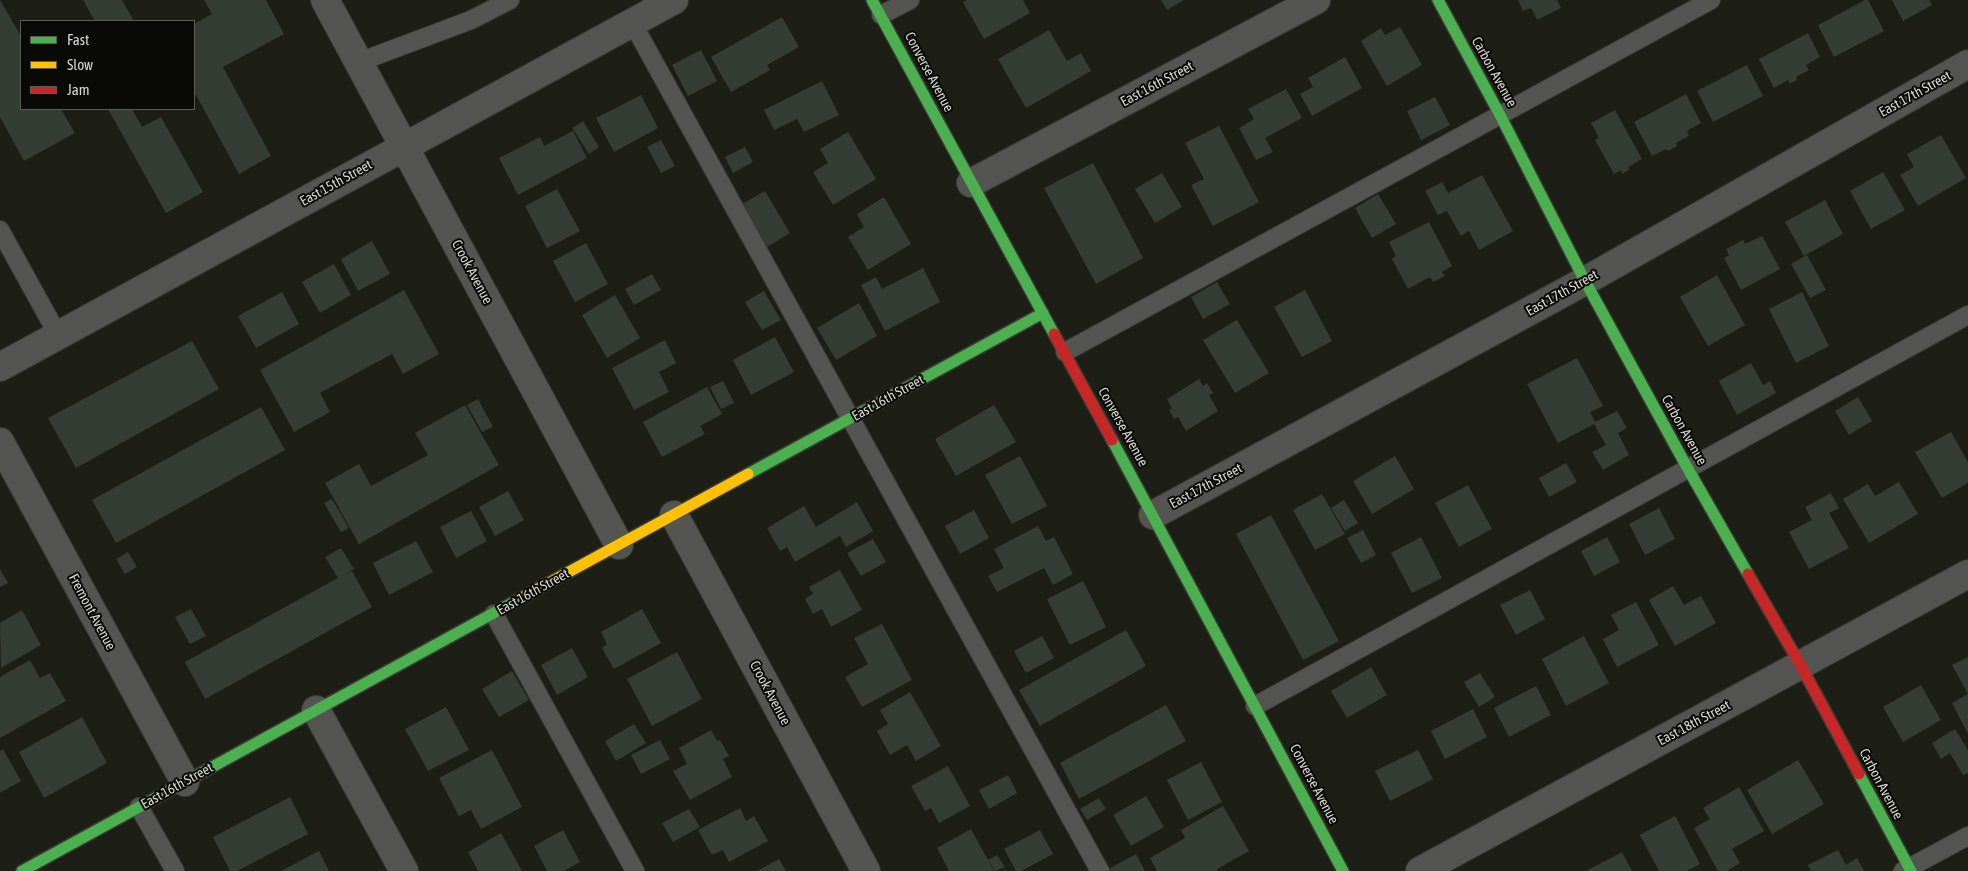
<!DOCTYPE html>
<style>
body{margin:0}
#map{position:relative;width:1968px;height:871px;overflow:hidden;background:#1d1e16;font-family:"Asap Condensed",sans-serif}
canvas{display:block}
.legend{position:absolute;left:20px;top:20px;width:175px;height:90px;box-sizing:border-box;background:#090a05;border:1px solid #5b5c56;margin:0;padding:6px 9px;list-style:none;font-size:15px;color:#d6d8cf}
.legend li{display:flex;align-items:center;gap:10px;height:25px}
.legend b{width:25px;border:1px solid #5b5c56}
</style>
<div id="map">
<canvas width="1968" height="871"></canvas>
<ul class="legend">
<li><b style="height:6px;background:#4caf50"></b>Fast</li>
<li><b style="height:6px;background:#ffc107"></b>Slow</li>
<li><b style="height:6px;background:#c62828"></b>Jam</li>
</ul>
</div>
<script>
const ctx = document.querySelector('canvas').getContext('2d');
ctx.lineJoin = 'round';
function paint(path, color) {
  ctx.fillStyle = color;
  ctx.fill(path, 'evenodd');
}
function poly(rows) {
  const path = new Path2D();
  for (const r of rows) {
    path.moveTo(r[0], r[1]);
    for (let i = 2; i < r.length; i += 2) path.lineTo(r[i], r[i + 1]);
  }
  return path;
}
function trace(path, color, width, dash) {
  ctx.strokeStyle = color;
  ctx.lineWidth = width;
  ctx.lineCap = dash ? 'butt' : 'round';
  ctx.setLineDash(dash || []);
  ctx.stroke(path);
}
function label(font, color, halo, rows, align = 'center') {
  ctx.font = font + ' "Asap Condensed",sans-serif';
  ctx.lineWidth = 4;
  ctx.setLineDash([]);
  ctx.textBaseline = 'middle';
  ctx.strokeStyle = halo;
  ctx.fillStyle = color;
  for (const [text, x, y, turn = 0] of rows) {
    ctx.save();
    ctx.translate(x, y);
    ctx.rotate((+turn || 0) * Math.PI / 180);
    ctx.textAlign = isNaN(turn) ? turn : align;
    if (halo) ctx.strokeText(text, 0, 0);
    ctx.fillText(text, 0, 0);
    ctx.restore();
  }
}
const building = poly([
 [0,0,21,36,21,109,61,109,75,133,24,161,0,117],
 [83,0,122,0,134,21,95,21],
 [204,0,266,0,284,34,223,67,271,156,239,174,196,95,194,96,194,24,212,14],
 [967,0,1023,0,1030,13,984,39,963,2],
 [1161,0,1184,0,1167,10],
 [1518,0,1557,0,1561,8,1537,20,1531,8,1523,11],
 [1865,0,1868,0,1884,31,1834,57,1818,25],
 [1892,0,1929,0,1932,5,1903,21],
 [782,17,799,47,767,65,770,70,731,92,711,57],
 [1400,27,1422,65,1387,86,1361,41,1381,28,1385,35],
 [1049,30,1067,61,1081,53,1091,71,1026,108,998,59],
 [1808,33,1820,57,1806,65,1809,70,1796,77,1797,80,1790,84,1788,80,1774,88,1759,59],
 [701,50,717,81,688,96,672,65],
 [1345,57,1362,88,1312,116,1300,94,1313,87,1308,78],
 [1747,65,1763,96,1713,122,1697,91],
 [822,81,839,115,804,132,797,119,774,130,764,110],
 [1286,89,1302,118,1265,138,1273,152,1256,160,1239,128,1254,119,1248,109],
 [1686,94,1701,123,1687,131,1689,136,1676,143,1677,146,1668,151,1666,149,1652,156,1634,122],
 [641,95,658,128,614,152,596,118],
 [1435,97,1450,125,1421,140,1407,111],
 [108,109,132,109,142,127,161,117,203,192,166,213],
 [1615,110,1642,159,1628,167,1630,169,1622,174,1621,170,1614,174,1595,140,1599,138,1591,123],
 [583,121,599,147,589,154,572,128],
 [1219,126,1259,202,1213,226,1191,185,1204,179,1185,143],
 [573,131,587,158,518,195,499,158,540,137,544,146],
 [848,132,876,179,833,205,813,172,828,163,820,149],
 [1941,135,1966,178,1918,206,1900,175,1914,167,1907,154],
 [661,140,675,166,661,173,647,147],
 [745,147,753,162,733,173,725,157],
 [1093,163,1143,258,1096,284,1044,188],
 [1883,172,1905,210,1871,229,1850,191],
 [1162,173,1182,207,1155,223,1135,189],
 [1482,175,1513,231,1479,250,1469,231,1461,236,1447,211,1438,215,1425,191,1442,182,1448,193],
 [557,189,580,231,547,248,525,206],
 [765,191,790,233,767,247,742,204],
 [1378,194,1396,224,1372,238,1355,208],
 [884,197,911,244,868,270,848,237,864,227,857,214],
 [1825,200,1843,234,1804,256,1785,222],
 [1429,222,1452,266,1442,272,1445,276,1433,282,1430,277,1408,289,1392,259,1396,256,1389,242],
 [1762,236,1780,269,1741,290,1724,258,1729,255,1726,249,1743,240,1745,244],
 [372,241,390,274,358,291,341,259],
 [586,243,608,284,575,302,553,261],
 [1807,255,1826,290,1810,298,1791,264],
 [334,264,351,295,320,313,302,282],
 [923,268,940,302,885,331,861,285,876,277,882,289],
 [652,274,661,290,634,305,625,289],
 [1717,275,1745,325,1708,346,1680,297],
 [1217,282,1230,304,1203,319,1191,297],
 [404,290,439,354,403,374,392,354,320,393,330,412,294,432,260,370],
 [1305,290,1332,341,1302,357,1274,307],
 [764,291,781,320,762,330,745,302],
 [282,292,299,324,256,348,238,316],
 [1802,292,1829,346,1796,363,1769,309],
 [615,295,640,338,607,358,582,315],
 [859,303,877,336,836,360,817,328],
 [1237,320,1269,373,1235,393,1203,340],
 [775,337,794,372,751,395,733,360],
 [665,340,676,363,659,372,669,392,634,410,612,368],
 [192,341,219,389,76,468,48,418],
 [1577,358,1603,406,1590,412,1595,422,1617,411,1627,428,1618,433,1629,455,1603,470,1592,452,1606,445,1594,424,1558,443,1527,384],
 [1751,363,1763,385,1770,381,1776,393,1737,415,1719,381],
 [1199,379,1203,386,1207,383,1213,393,1209,395,1218,411,1186,431,1178,417,1174,419,1169,410,1172,408,1167,399],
 [723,381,734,403,721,409,710,387],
 [707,387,722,414,700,426,705,434,662,457,643,422],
 [1858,397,1872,421,1849,435,1835,411],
 [478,399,493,427,482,432,467,405],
 [465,405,499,465,359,544,325,483,359,464,371,486,428,455,415,433],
 [994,405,1016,442,956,476,935,439],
 [261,407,285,450,116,543,92,500],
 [1951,432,1968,462,1968,483,1942,498,1915,452],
 [1020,456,1047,506,1012,524,985,475],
 [1395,456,1414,489,1372,514,1353,481],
 [1566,463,1577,482,1549,497,1539,478],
 [1899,482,1918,514,1869,543,1843,499,1868,484,1875,496],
 [1468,485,1492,529,1459,547,1435,503],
 [508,491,524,520,495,536,479,507],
 [1831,493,1839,508,1829,513,1849,548,1809,569,1789,532,1812,520,1805,507],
 [1322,494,1345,534,1315,550,1293,510],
 [332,499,349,528,341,532,324,503],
 [1344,500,1358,523,1345,531,1331,508],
 [857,502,873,531,846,547,840,536,795,562,787,547,780,551,767,528,804,506,816,527],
 [1659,508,1675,539,1645,555,1629,524],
 [974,510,989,538,960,554,945,526],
 [471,511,487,541,456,558,440,527],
 [1271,515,1339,641,1303,660,1236,534],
 [1038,526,1046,541,1054,537,1073,574,1053,585,1044,568,997,592,988,576,1004,568,994,549],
 [1363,530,1376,555,1361,563,1347,538],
 [1421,537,1442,578,1412,593,1391,553],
 [1607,537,1620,562,1594,576,1581,551],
 [873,539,886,562,861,576,847,553],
 [416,541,433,572,389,595,373,563],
 [341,548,354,569,342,576,352,571,372,607,205,699,185,662,338,578,325,557],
 [128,552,137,567,125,574,116,559],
 [0,569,8,583,0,587],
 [840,570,862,610,831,627,822,609,813,614,805,599,813,594,809,587],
 [1083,581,1106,627,1070,645,1047,599],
 [1673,586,1684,605,1701,596,1716,623,1675,646,1649,600],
 [1530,590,1545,619,1516,635,1500,605],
 [1636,602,1659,645,1617,667,1603,639,1619,630,1611,615],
 [191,609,206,636,190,644,175,617],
 [642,609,661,643,614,669,602,648,607,644,601,632],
 [22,610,41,645,1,668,0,623],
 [882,624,912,680,862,707,845,677,868,664,854,638],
 [1126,630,1146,666,1040,726,1019,690],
 [1042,636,1054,658,1026,673,1014,651],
 [1584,636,1609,683,1566,706,1542,659],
 [572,648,588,677,557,695,541,665],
 [677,652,702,699,652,726,627,679],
 [1968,657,1968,734,1952,703,1968,694,1952,665],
 [30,660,40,678,50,673,66,701,0,738,0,677],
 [1371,667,1387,695,1347,718,1331,691],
 [512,671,529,700,499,717,482,689],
 [1480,673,1495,697,1479,707,1464,682],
 [1921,685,1941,720,1903,742,1883,707],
 [1536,686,1551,715,1509,737,1494,708],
 [910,692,941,746,916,761,907,745,890,755,877,731,888,724,880,710],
 [1166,705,1186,741,1079,799,1060,763],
 [446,707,469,750,428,771,405,729],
 [1473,709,1487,737,1445,759,1431,731],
 [82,717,107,763,44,798,19,752],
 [634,724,646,743,616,761,605,741],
 [1955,729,1968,750,1968,773,1963,775,1950,753,1941,759,1932,743],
 [711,730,717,741,720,740,729,756,723,759,732,777,690,800,673,771,687,764,679,748],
 [660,740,670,759,641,774,631,755],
 [3,749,21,781,0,793,0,751],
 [492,750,522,807,481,829,471,810,459,816,439,778],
 [1418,750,1433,779,1390,801,1375,771],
 [1798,760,1824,804,1772,834,1747,790],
 [1201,762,1222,802,1188,820,1167,780],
 [948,766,970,806,939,823,931,808,925,811,911,786],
 [1008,775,1017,793,989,809,979,790],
 [1739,787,1764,831,1732,849,1740,863,1727,871,1718,871,1694,828,1710,819,1703,808],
 [1146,796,1164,827,1131,846,1113,815],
 [290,797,308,834,237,871,230,871,213,837],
 [1099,798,1106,809,1087,820,1080,809],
 [1223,806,1249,851,1217,869,1218,871,1157,871,1150,858,1185,838,1181,830],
 [740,808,746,821,754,816,768,841,729,862,723,850,712,855,698,830],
 [689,809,700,827,673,842,662,823],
 [1675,816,1700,864,1687,871,1659,871,1640,835],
 [971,829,994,871,949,871,937,848],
 [563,830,580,862,564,871,547,871,534,846],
 [1040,830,1053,854,1021,871,1016,871,1004,849],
 [501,833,522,871,478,871,468,852],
 [1838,850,1846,865,1857,858,1864,871,1811,871,1808,865],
 [319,851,329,871,281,871],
 [1622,852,1632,871,1586,871],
 [1136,854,1145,871,1108,871,1107,870],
 [997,855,1005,867,995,871,988,860],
 [779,859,786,871,757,871]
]);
const lane = poly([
 [881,15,910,0],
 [632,22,1100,871],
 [359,62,471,20,510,0],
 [0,230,58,335],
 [1065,352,1711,0],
 [494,614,635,871],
 [1255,706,1968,315],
 [139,807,175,871],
 [1903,871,1968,836]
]);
const street = poly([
 [325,0,619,545],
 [971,183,1316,0],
 [0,367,674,0],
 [0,442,185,782],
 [674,515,866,871],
 [1153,515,1585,281,1968,64],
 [316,710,404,871],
 [1420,871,1968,574]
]);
const fast = poly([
 [872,0,1054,334],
 [1438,0,1500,115,1585,281,1688,469,1748,574],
 [1112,440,1343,871],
 [748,474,1043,313],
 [1859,774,1911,871],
 [22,871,523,597]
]);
const slow = poly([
 [523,597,748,474]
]);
const jam = poly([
 [1054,334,1112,440],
 [1748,574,1801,666,1859,774]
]);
const streetNames = [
 ["Converse Avenue",929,72,62],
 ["Carbon Avenue",1494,72,61],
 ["East 16th Street",1157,84,-28],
 ["East 17th Street",1915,94,-29],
 ["East 15th Street",336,183,-29],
 ["Crook Avenue",472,272,62],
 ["East 17th Street",1562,293,-29],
 ["East 16th Street",888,398,-29],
 ["Converse Avenue",1123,427,61],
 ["Carbon Avenue",1684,430,61],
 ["East 17th Street",1206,486,-28],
 ["East 16th Street",533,592,-29],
 ["Fremont Avenue",92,612,62],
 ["Crook Avenue",770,693,62],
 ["East 18th Street",1694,723,-28],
 ["Converse Avenue",1314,784,62],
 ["Carbon Avenue",1881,784,62],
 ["East 16th Street",177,786,-29]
];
paint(building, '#343d33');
trace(lane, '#383a34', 20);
trace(street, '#383a34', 30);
trace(fast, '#383a34', 14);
trace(slow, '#383a34', 14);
trace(jam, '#383a34', 14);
trace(lane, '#545550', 18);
trace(street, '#545550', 28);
trace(fast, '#4caf50', 11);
trace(slow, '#ffc107', 11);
trace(jam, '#c62828', 11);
label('14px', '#d6d8cf', '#090a05', streetNames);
</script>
